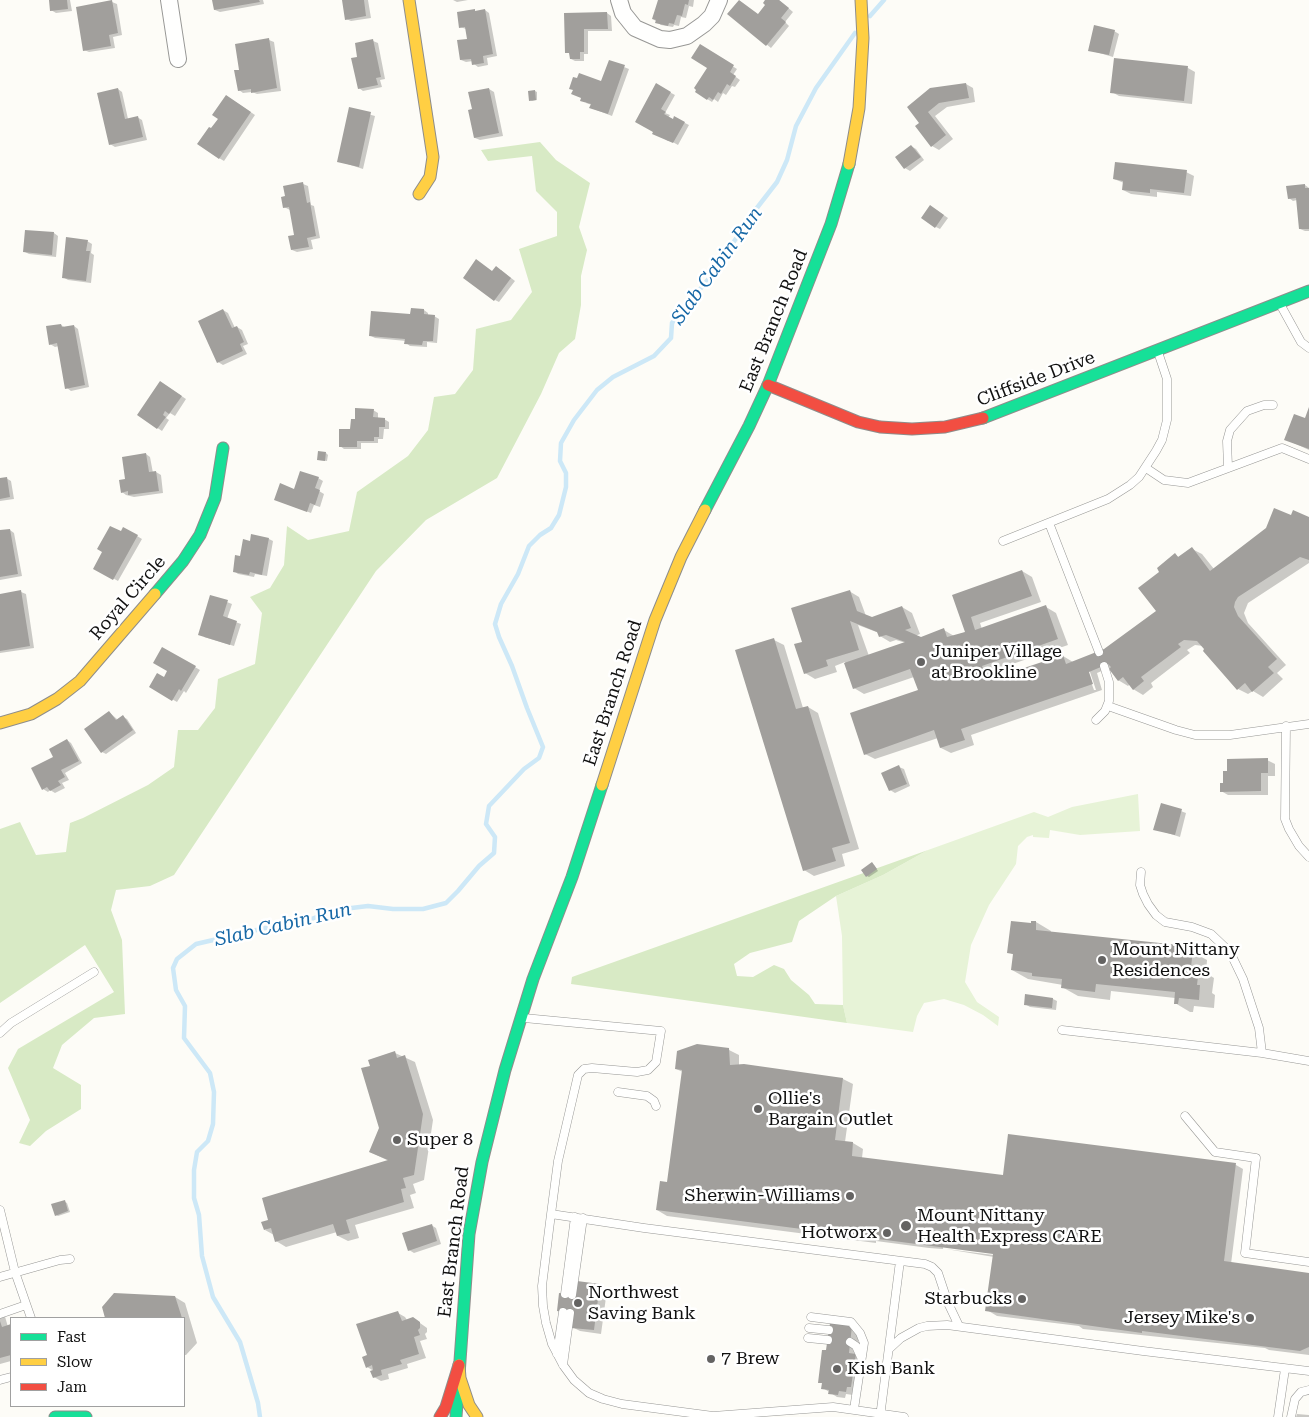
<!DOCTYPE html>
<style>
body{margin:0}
#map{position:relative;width:1309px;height:1417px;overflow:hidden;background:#fdfcf7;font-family:"Roboto Serif",serif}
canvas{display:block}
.legend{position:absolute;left:10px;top:1317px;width:175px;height:90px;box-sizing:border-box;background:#fff;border:1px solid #a0a0a0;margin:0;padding:6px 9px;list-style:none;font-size:15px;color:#111}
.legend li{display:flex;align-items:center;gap:10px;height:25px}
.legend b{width:25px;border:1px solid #a0a0a0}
</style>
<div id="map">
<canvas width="1309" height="1417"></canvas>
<ul class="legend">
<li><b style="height:6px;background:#16e098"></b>Fast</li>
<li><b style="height:6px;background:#ffcf43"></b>Slow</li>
<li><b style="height:6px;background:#f24e42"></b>Jam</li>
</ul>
</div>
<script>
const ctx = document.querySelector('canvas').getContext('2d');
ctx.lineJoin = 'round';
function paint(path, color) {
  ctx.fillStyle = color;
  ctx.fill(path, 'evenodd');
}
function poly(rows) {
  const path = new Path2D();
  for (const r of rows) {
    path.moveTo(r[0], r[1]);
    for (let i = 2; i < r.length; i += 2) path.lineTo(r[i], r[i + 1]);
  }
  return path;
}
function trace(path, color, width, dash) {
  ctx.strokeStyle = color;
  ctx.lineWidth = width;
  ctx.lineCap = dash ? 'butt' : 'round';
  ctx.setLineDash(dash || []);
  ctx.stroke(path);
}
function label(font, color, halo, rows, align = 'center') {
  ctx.font = font + ' "Roboto Serif",serif';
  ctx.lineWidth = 5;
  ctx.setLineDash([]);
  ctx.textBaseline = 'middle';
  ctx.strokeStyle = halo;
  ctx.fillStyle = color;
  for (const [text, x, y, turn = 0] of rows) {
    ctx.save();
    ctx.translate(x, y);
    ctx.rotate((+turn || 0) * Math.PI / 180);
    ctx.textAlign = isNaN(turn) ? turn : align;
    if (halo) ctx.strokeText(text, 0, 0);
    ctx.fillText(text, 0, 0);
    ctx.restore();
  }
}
const green = poly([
 [1138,794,1140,831,1080,835,1050,830,1049,838,1033,837,1033,835,1027,837,1018,846,1016,864,989,905,971,945,965,982,977,1002,999,1017,998,1026,983,1015,964,1005,944,999,924,1003,917,1016,913,1032,847,1023,843,1005,842,936,836,896,883,875,928,850,1034,812,1048,817,1072,807]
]);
const forest = poly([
 [540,142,556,160,590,183,579,227,587,250,581,276,581,305,575,339,559,353,541,394,497,478,426,520,376,571,174,875,150,886,116,890,111,910,122,940,125,1014,94,1018,62,1045,53,1068,81,1085,81,1109,46,1131,30,1146,19,1143,30,1120,8,1068,18,1049,114,992,85,945,0,1003,0,829,20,822,36,855,66,852,70,823,83,818,148,785,174,767,178,730,198,730,215,708,218,679,255,664,262,613,250,597,270,588,284,565,287,526,308,540,349,531,357,492,408,456,428,430,434,397,455,394,473,370,476,329,511,320,532,292,519,249,557,236,557,212,536,191,532,156,488,161,481,150],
 [928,850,883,875,836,896,799,921,792,942,750,953,734,964,737,976,753,977,774,965,784,969,791,980,809,995,815,1004,843,1005,847,1023,571,984,572,977]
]);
const shadow = poly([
 [50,0,70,0,72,11,56,13,51,10],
 [213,0,263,0,264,4,220,12,215,10],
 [343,0,368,0,371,18,351,21,346,19],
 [453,0,468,0,457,2],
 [659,0,694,0,693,7,689,6,686,18,681,17,679,26,674,25,673,27,661,25,653,19],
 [767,0,779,0,793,12,785,22,789,26,771,48,729,14,759,15,767,5],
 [112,2,117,4,122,35,113,37,115,48,89,52,84,50],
 [485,10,489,13,497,56,487,58,488,65,478,67,474,64,473,61,466,62,461,60,468,40,466,29,460,27],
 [607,13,611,16,612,31,588,31,588,54,584,54,584,61,575,61,571,59,571,54,567,52,566,14],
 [1114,31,1119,34,1113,57,1089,50],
 [269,40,274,42,281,91,257,94,252,92,243,93,239,90,240,71],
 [373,41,378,43,385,79,380,80,382,87,363,91,359,88,359,58],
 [701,46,737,69,733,75,740,80,735,87,732,86,726,95,723,93,718,102,714,99,712,102,696,92,709,68],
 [1115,60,1188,68,1195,72,1192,104,1119,96,1112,92],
 [624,67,629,69,612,116,591,108,592,105,586,103,602,83],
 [966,84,973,88,975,102,947,107,935,116,953,139,939,150,932,146,921,123,908,107],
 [656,85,675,95,665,113,670,115,668,118,673,121,675,118,689,125,678,145,669,140,668,141,636,121],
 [118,89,122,92,128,119,137,117,142,120,147,140,115,147,110,144],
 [489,89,494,92,503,136,480,140,475,138,474,110],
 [535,91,537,92,537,100,532,101,530,100],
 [231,99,255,115,224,161,219,158,211,130],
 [350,109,375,116,363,169,338,161],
 [911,146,916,149,924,160,910,171,905,168,897,157],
 [1186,172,1194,176,1191,196,1157,192,1157,197,1131,194,1123,190,1124,183,1114,179],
 [303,184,308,186,311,205,314,206,320,238,311,240,313,249,297,252,292,250,296,236,290,210,284,207,287,197],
 [1305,185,1309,188,1309,231,1305,231,1300,229,1297,200,1293,201,1289,198],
 [935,209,948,218,940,229,936,227],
 [54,233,58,236,56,257,29,254,25,252],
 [87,241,92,244,91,253,94,255,91,283,68,280,63,277],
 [501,270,515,281,499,302,495,300],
 [223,310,228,313,235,328,237,327,242,330,248,344,243,346,247,354,223,365,218,362],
 [424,310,428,313,428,316,434,316,439,319,437,343,427,342,427,347,410,346,406,343,406,341,375,338,371,336],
 [61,325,66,328,74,326,78,329,89,387,71,391,67,388,59,346,55,347,50,344],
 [165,385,186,399,175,416,170,413,166,418,169,420,162,431,138,415],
 [373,410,378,413,378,419,384,419,389,422,389,429,384,429,383,439,378,439,378,443,361,443,361,449,344,449,340,446,352,430,356,421],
 [1309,410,1309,450,1285,439,1305,420],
 [326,453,328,455,327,461,319,460],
 [146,454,150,457,153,473,156,472,161,475,163,493,134,497,126,495,122,492,126,480],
 [6,478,11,481,14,499,0,501,0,479],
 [318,478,323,481,319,491,324,494,320,507,314,505,311,513,276,500],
 [1292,516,1309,518,1309,563,1248,603,1244,613,1248,623,1286,665,1277,673,1283,679,1263,697,1253,691,1248,694,1238,689,1203,646,1195,645,1187,650,1190,653,1151,683,1153,687,1143,695,1133,689,1130,684,1128,686,1118,680,1109,668,1097,673,1102,690,971,735,974,745,951,753,941,748,938,738,875,759,865,754,919,690,914,677,864,694,854,688,845,662,835,666,837,672,815,679,805,673,803,642,849,591,859,597,866,616,872,619,902,607,912,613,920,634,915,636,921,638,944,630,954,636,966,632,954,595,1022,571,1032,577,1041,602,980,623,982,629,1046,607,1056,613,1068,645,992,671,995,679,1063,656,1073,662,1105,651,1157,611,1161,572,1176,555,1180,558,1192,549,1202,554,1214,569],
 [858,625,879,633,880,636,890,642,896,640,906,643,869,656],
 [1085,666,1088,666,1096,690,1094,690],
 [124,528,142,539,118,581,95,568],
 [10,530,14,533,22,576,0,580,0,532],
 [269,539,273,541,267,576,255,574,254,577,238,574,234,571,251,542],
 [21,592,26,594,34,648,0,653,0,595],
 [211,596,232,604,227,619,241,624,234,646,204,637],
 [774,640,784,645,803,708,808,707,818,713,859,849,842,854,845,866,814,876,804,870],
 [163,648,200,670,186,693,184,691,177,702,151,687,165,679,169,671],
 [109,712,118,720,123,717,127,719,136,733,106,754,102,752],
 [67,740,71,743,82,763,65,773,69,780,62,783,65,788,55,793,50,790,48,792,43,789,55,757],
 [1267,760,1275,764,1275,776,1268,776,1268,795,1228,795,1221,791,1224,784],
 [899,767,904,769,910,786,895,793,890,790],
 [1162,804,1186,813,1180,837,1155,829],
 [874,865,878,871,869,877,867,876],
 [1032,922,1036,922,1051,931,1051,933,1179,946,1192,952,1207,960,1206,973,1214,978,1212,993,1215,995,1214,1008,1194,1006,1193,1012,1190,1012,1175,1003,1175,998,1111,991,1110,1000,1078,996,1062,987,1063,985,1028,979,1012,970,1014,955,1009,952,1032,924],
 [1053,999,1057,1001,1056,1010,1030,1007,1025,1004],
 [729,1050,739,1055,739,1066,843,1079,853,1084,845,1142,853,1143,863,1149,862,1158,1002,1176,1210,1161,1236,1165,1243,1169,1231,1264,1309,1274,1309,1355,1269,1350,1265,1348,1083,1329,1079,1326,997,1316,987,1310,994,1257,946,1249,994,1255,994,1253,943,1246,943,1249,929,1248,876,1241,876,1243,667,1216,657,1210,669,1183,683,1072,676,1069],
 [395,1053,415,1062,433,1120,424,1180,413,1184,416,1193,410,1195,414,1208,355,1225,359,1238,348,1241,338,1236,337,1232,286,1247,276,1241,274,1235,265,1230,389,1161,370,1152,380,1128,371,1067],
 [65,1202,67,1203,70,1212,58,1216,56,1215],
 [431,1225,436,1228,441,1244,414,1253,409,1250],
 [599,1285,607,1290,601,1334,580,1331,572,1327,565,1315,558,1311],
 [175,1297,185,1303,197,1343,186,1355,184,1355,184,1318,107,1318,103,1307],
 [0,1311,4,1313,8,1327,11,1326,11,1361,0,1364],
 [398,1313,405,1317,407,1320,413,1318,427,1328,427,1332,425,1334,427,1339,420,1341,426,1358,407,1364,408,1368,388,1374,389,1379,381,1381,374,1377,374,1371,367,1367,369,1356],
 [852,1328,859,1332,856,1356,862,1360,853,1395,846,1394,845,1398,837,1397,823,1388,823,1384,820,1382],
 [1297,1414,1309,1415,1309,1417,1296,1417]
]);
const stream = poly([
 [870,16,884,0],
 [260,1417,258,1403,240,1342,213,1297,202,1256,199,1215,194,1198,194,1170,197,1152,208,1141,213,1124,214,1092,210,1073,184,1038,185,1006,176,990,173,968,177,959,196,944,265,928,293,926,335,910,368,906,393,909,423,909,446,903,458,891,479,866,494,853,495,837,486,824,489,806,524,769,539,758,543,747,527,708,512,666,499,637,495,624,501,604,518,574,529,546,540,535,551,528,559,515,566,487,566,473,560,461,561,443,574,420,597,390,613,377,654,356,671,338,672,323,711,276,753,213,777,182,787,160,796,126,816,88,855,33]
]);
const building = poly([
 [49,0,67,0,68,9,50,11],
 [112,0,118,33,109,35,111,46,83,51,76,7],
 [212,0,259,0,260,2,214,10],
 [342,0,364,0,366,16,345,20],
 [658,0,689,0,688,5,685,4,682,16,677,15,674,24,669,23,668,26,655,23,656,20,652,19],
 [739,0,758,14,765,5,763,3,765,0,779,0,789,8,781,18,786,22,766,46,727,14],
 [475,9,475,11,485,9,493,54,483,56,484,63,472,65,471,59,460,60,457,40,467,39,465,27,459,28,457,12],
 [607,12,608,29,584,29,584,52,580,52,580,59,570,59,569,53,565,53,564,13],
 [1094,25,1115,30,1109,55,1088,51],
 [269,38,277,88,251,93,251,89,238,91,234,70,239,70,235,44],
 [373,39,381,77,376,78,378,85,358,89,351,58,357,57,355,43],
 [700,44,734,65,730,72,736,76,730,86,727,84,721,94,718,92,713,100,709,97,707,100,695,92,696,90,694,88,707,68,691,58],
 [1114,58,1188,66,1184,101,1110,93],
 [609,60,625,65,608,114,589,108,591,104,580,101,581,98,571,94,573,90,569,89,573,77,577,78,579,73,601,81],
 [656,83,671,92,661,109,666,112,664,114,673,119,674,116,685,122,673,143,652,134,653,132,635,122],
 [966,83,969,98,939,103,928,112,946,135,931,147,915,126,919,123,907,107,930,88],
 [118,88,125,119,138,116,143,137,109,145,97,93],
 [489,88,499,133,474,138,468,110,472,109,468,92],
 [535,90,536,100,529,101,528,91],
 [226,95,251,112,219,159,197,144,209,127,211,128,218,119,212,115],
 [349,107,371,112,359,167,337,162],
 [911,145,921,157,904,169,895,157],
 [1115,162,1187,170,1184,193,1150,189,1150,193,1122,190,1123,181,1113,179],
 [303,182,307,203,310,202,316,236,307,238,309,247,291,250,288,236,294,235,289,207,283,208,281,197,285,196,283,186],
 [1305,184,1305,188,1309,188,1309,229,1299,229,1296,198,1288,199,1286,186],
 [930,205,944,215,935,228,921,218],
 [25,230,54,232,52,255,23,252],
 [66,237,88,240,86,251,90,251,86,281,62,278],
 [476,259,492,271,496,266,511,278,494,301,463,278],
 [411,308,424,309,424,314,435,315,433,341,423,341,422,345,404,344,405,339,369,336,371,311,410,314],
 [223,309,232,328,237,326,244,342,240,344,243,351,217,363,198,321],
 [61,324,62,327,74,325,85,385,65,389,57,343,49,345,46,326],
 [160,381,182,396,169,414,165,411,163,415,166,417,157,429,137,415],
 [1309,407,1309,449,1284,440,1294,414,1305,418],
 [355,408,374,409,373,417,385,418,385,427,379,427,379,437,374,437,374,441,357,441,357,447,339,447,339,429,350,429,351,419,355,419],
 [318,451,326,452,325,461,317,460],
 [146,453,149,472,156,471,159,491,128,495,128,491,121,493,119,480,125,479,122,457],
 [300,471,319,477,315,488,320,490,315,505,310,503,307,512,274,500,280,483,294,489],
 [7,477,10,497,0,499,0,478],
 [1274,508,1291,515,1293,510,1309,517,1309,560,1300,557,1238,597,1235,602,1234,607,1238,616,1277,659,1268,667,1274,673,1252,692,1245,683,1237,690,1203,651,1204,649,1197,641,1184,640,1178,644,1181,647,1141,677,1144,681,1133,690,1123,677,1118,681,1109,669,1111,667,1108,664,1089,672,1093,684,961,729,965,740,940,748,934,730,864,755,850,713,918,690,910,669,853,689,844,663,905,642,886,635,879,637,877,632,850,621,859,650,826,660,828,666,804,674,794,644,802,642,791,608,850,590,857,611,872,617,902,606,911,628,905,630,921,637,944,628,947,637,965,632,952,595,1022,570,1032,596,971,617,975,630,1046,605,1058,639,982,666,988,680,1063,655,1066,664,1104,649,1156,611,1138,588,1159,572,1157,568,1175,553,1178,557,1192,547,1210,571,1266,528],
 [110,526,121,531,123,527,138,535,113,580,93,569,102,552,97,549],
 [10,529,18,574,0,577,0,530],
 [251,534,269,538,262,575,250,572,249,575,233,572,235,555,240,556,243,539,250,541],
 [21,590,30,646,0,651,0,594],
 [210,595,228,600,223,616,237,621,230,645,198,635],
 [774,638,796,709,808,706,850,843,832,848,836,861,803,871,735,650],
 [162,647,196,666,181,691,179,689,172,701,149,687,157,673,164,677,167,671,153,663],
 [109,711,116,720,123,715,133,730,101,753,84,729],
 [67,739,79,761,61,770,65,777,58,781,61,785,50,791,47,787,42,790,31,768,53,757,49,749],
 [1268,758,1268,773,1261,773,1261,791,1220,792,1220,783,1223,783,1223,771,1227,771,1227,759],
 [899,765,907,784,889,791,881,773],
 [1161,803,1182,809,1175,835,1153,830],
 [872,862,877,869,866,877,861,870],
 [1011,921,1031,923,1031,921,1036,921,1036,930,1179,945,1179,949,1193,950,1191,967,1199,968,1197,985,1200,985,1199,1000,1179,998,1178,1004,1174,1004,1175,992,1096,984,1095,992,1061,988,1062,979,1032,976,1032,973,1011,970,1013,954,1007,953],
 [1025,994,1053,998,1052,1008,1024,1005],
 [697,1044,729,1048,730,1065,744,1064,843,1078,835,1140,853,1142,852,1156,1003,1175,1008,1134,1236,1163,1224,1261,1309,1273,1309,1347,1300,1351,1142,1331,1142,1333,985,1311,993,1254,656,1210,660,1181,667,1182,682,1070,675,1069,677,1051],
 [395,1051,397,1058,405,1055,423,1114,414,1175,403,1178,406,1188,401,1189,404,1202,346,1220,350,1233,337,1236,333,1224,275,1242,271,1228,264,1230,261,1222,268,1220,262,1198,388,1160,369,1152,379,1128,361,1068,370,1066,368,1060],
 [65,1200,68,1211,55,1216,51,1204],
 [432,1224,437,1241,408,1251,402,1233],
 [577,1281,600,1284,594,1330,571,1328,573,1313,557,1311,559,1293,575,1295],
 [114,1293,175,1296,182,1318,105,1318,102,1307],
 [398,1311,402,1321,413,1317,420,1322,420,1328,418,1330,420,1335,414,1337,419,1354,400,1360,402,1364,381,1370,382,1375,373,1378,370,1371,373,1370,372,1365,366,1368,362,1357,367,1355,356,1324],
 [0,1321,2,1327,11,1324,11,1355,0,1358],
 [830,1323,852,1326,849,1353,856,1354,851,1387,847,1387,846,1392,839,1391,838,1395,828,1394,829,1390,821,1389,822,1383,818,1383,822,1350,826,1350]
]);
const lane = poly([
 [1280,304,1301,342,1309,348],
 [1228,467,1227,441,1230,430,1247,411,1264,405,1273,405],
 [1146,468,1164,480,1188,483,1282,448,1309,459],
 [1049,523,1099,652],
 [1003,541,1108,499,1130,485,1139,477,1156,451,1162,440,1167,420,1167,379,1158,352],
 [1108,706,1176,730,1195,735,1230,735,1309,724],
 [1096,720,1105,711,1109,701,1109,682,1104,666],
 [1286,726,1285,819,1289,829,1299,846,1309,857],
 [1141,872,1140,885,1143,894,1148,904,1156,915,1165,922,1192,927,1211,934,1230,952,1243,979,1259,1028,1262,1053],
 [524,1018,661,1031,656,1062,648,1070,637,1072,592,1068,584,1069,578,1075,558,1161,551,1214],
 [1062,1030,1262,1053,1309,1061],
 [0,1033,11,1023,94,972],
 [618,1092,647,1096,654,1101,656,1106],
 [1185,1116,1215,1152,1256,1158,1245,1253,1309,1262],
 [0,1210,15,1272,31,1318],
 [0,1277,60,1260,70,1259],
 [565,1294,575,1217],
 [572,1295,583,1218],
 [0,1314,26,1305],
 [811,1317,851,1322,860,1333,864,1343,854,1409],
 [809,1328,829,1330],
 [808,1338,828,1340],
 [850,1342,856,1346,861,1357],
 [889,1349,901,1338,919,1328,927,1326,947,1325,1143,1351,1309,1371],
 [557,1354,563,1312],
 [563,1365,570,1313],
 [0,1380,11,1377],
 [880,1417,900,1261],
 [904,1417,833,1407,713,1416,622,1404,603,1399,589,1393,574,1380,563,1365,552,1344,546,1323,543,1306,542,1286,551,1214,644,1228,925,1264,932,1267,938,1273,948,1303,959,1326],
 [1278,1417,1285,1369],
 [1291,1417,1295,1399,1301,1392,1309,1390]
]);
const street = poly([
 [169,0,178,59],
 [619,0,623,13,635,28,660,39,670,40,687,36,704,24,712,16,719,0]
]);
const fast = poly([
 [983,418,1309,291],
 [705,510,749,426,768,385,831,224,849,164],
 [155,594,183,561,200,535,215,498,223,448],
 [55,1417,86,1417],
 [456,1417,469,1234,482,1162,505,1070,533,979,572,877,602,785]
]);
const slow = poly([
 [409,0,433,157,430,177,419,194],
 [849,164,859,108,863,38,861,0],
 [0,723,31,714,57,699,80,681,155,594],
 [602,785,655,620,681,557,705,510],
 [459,1365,460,1378,469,1405,477,1417]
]);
const jam = poly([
 [768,385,858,422,880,427,912,429,945,427,983,418],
 [440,1417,446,1407,459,1365]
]);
const markers = [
 [921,662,5,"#646362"],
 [1102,960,5,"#646362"],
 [758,1109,5,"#646362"],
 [397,1140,5,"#646362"],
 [850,1196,5,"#646362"],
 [906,1226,6,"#646362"],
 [887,1233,5,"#646362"],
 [1022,1299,5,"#646362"],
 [578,1303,5,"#646362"],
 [1250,1318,5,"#646362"],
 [711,1359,5,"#646362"],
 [837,1369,5,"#646362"]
];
const streetNames = [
 ["East Branch Road",774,321,-68],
 ["Cliffside Drive",1036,379,-21],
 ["Royal Circle",128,598,-49],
 ["East Branch Road",613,693,-72],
 ["East Branch Road",454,1242,-83]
];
const poiNames = [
 ["Juniper Village",931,652],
 ["at Brookline",931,673],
 ["Mount Nittany",1112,950],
 ["Residences",1112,971],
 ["Ollie's",768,1099],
 ["Bargain Outlet",768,1120],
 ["Super 8",407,1140],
 ["Sherwin-Williams",840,1196,"right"],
 ["Mount Nittany",917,1216],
 ["Health Express CARE",917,1237],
 ["Hotworx",877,1233,"right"],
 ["Northwest",588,1293],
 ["Saving Bank",588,1314],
 ["Starbucks",1012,1299,"right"],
 ["Jersey Mike's",1240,1318,"right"],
 ["7 Brew",721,1359],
 ["Kish Bank",847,1369]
];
const waterNames = [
 ["Slab Cabin Run",717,266,-54],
 ["Slab Cabin Run",283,925,-13]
];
paint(green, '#e7f3d7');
paint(forest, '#d8eac5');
paint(shadow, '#0003');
trace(stream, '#cde8f7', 4.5);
paint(building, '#a19f9c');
trace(lane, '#979795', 9);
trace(street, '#979795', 18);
trace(fast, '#8e8d8b', 13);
trace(slow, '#8e8d8b', 13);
trace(jam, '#8e8d8b', 13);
trace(lane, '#fffffe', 8);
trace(street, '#fffffe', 16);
trace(fast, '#16e098', 11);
trace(slow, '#ffcf43', 11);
trace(jam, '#f24e42', 11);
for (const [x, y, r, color] of markers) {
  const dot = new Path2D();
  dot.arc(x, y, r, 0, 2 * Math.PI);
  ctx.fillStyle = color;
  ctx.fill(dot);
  trace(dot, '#fff', 2);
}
label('18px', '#111', '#fff', streetNames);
label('18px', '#111', '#fff', poiNames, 'left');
label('italic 19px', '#1768a6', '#fff', waterNames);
</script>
